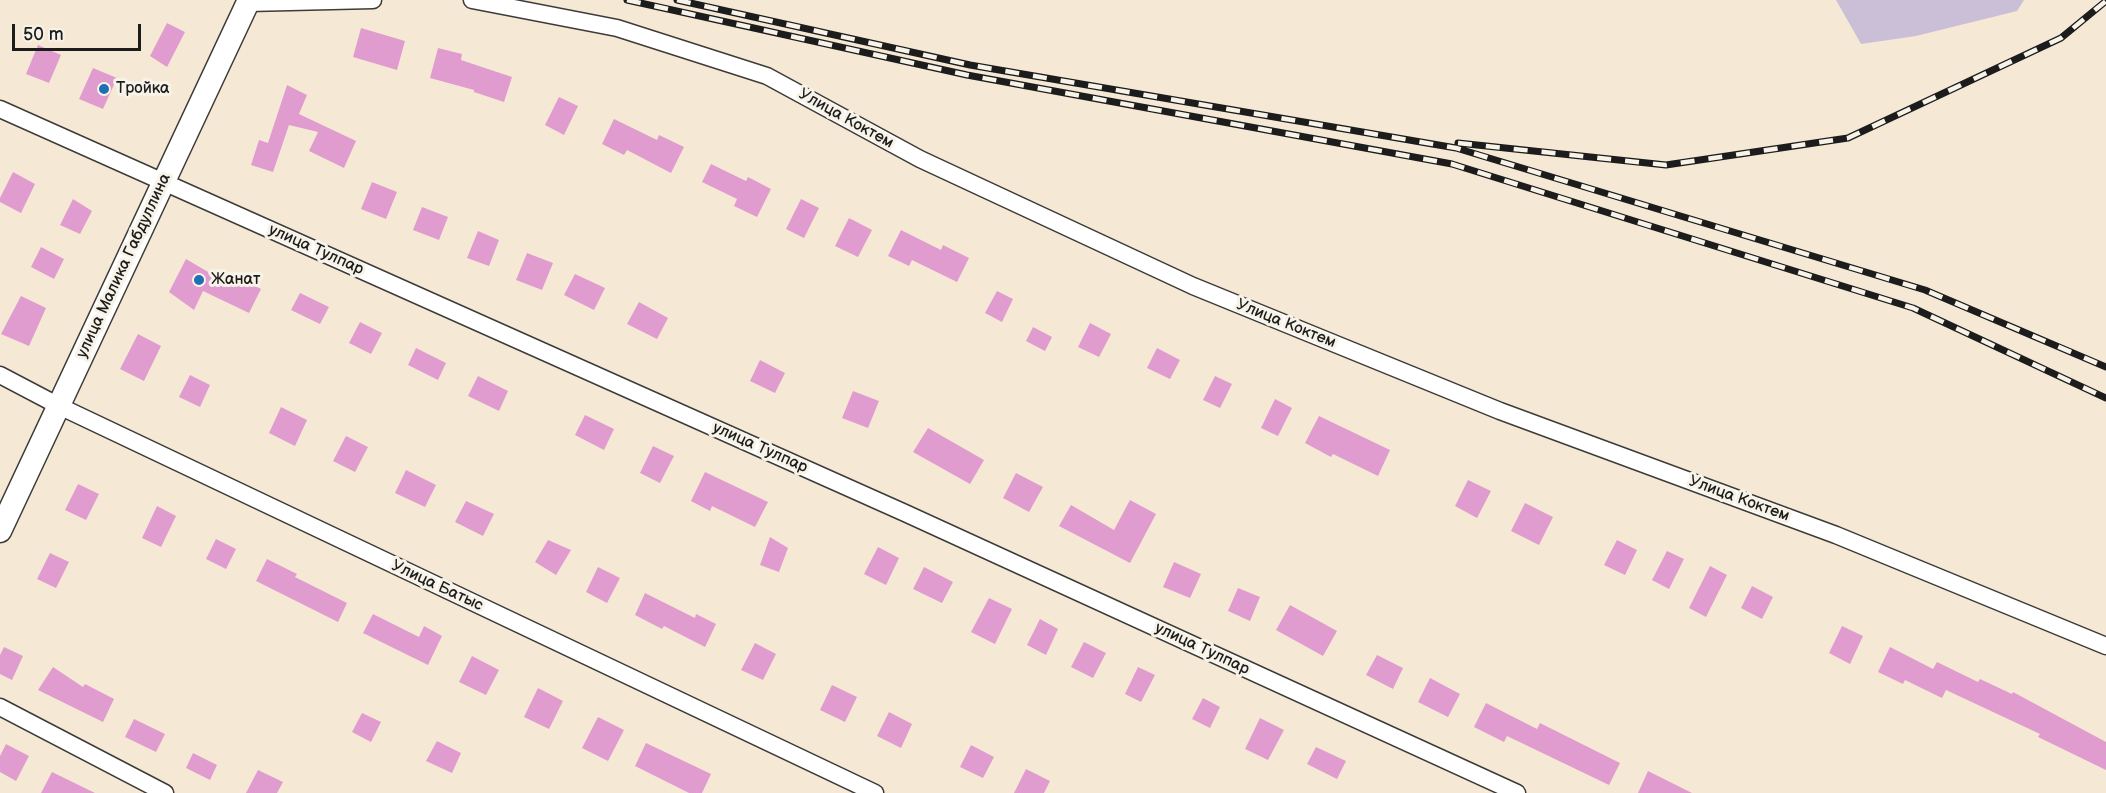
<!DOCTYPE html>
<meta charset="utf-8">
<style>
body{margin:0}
#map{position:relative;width:2106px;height:793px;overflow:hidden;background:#f5e9d6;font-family:"Balsamiq Sans",sans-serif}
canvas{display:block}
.scale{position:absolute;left:12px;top:24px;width:129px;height:27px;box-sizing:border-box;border:3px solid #1c1c1c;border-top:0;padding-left:8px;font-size:18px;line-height:21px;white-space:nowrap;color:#1c1c1c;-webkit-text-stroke:4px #f7f3e8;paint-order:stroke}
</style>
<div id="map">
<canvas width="2106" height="793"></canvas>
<div class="scale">50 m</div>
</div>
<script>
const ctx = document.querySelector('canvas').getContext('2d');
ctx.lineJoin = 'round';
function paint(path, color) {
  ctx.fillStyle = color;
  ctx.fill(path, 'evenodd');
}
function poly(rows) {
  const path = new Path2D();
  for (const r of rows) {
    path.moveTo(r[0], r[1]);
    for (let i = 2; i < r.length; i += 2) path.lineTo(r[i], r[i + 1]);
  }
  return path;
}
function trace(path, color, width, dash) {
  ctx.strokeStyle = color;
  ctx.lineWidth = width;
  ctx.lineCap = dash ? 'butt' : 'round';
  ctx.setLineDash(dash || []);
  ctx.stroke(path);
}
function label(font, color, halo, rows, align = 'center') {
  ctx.font = font + ' "Balsamiq Sans",sans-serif';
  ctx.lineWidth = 6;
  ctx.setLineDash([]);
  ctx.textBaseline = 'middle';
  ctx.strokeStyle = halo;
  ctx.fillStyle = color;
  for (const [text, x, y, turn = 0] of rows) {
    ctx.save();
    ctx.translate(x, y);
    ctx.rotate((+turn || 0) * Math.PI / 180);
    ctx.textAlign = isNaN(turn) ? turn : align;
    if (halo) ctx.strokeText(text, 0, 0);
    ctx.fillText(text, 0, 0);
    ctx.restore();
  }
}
const industrial = poly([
 [1836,0,2024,0,2017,11,1916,36,1861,44]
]);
const building = poly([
 [167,23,185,32,167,67,150,56],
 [361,28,405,41,397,70,353,57],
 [38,45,61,55,49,83,26,74],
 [438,48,462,54,461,60,512,77,504,102,474,92,474,90,430,78],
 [93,68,117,78,103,109,79,99],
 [287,85,307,95,299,114,356,141,344,168,309,151,318,132,289,125,273,172,251,165,259,140,268,143],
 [559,97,578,106,564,135,545,125],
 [614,119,657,140,659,135,684,147,671,173,627,150,624,155,602,144],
 [711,164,746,181,748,177,771,189,757,217,734,206,737,199,702,182],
 [13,172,35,184,21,213,0,202,0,198],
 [372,182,397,192,386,219,361,209],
 [73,199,92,211,80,234,60,225],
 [801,199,819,208,804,238,786,229],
 [422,207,448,217,439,240,413,230],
 [849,218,872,230,858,257,835,246],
 [901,230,941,250,943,245,969,258,957,282,912,260,909,266,888,256],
 [478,231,499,240,489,266,467,258],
 [41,247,64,259,54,279,31,267],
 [527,253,553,263,542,290,516,280],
 [186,259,232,286,237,277,261,289,249,313,203,291,194,310,169,292],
 [575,274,605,288,594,310,564,295],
 [997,291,1013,299,1002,322,985,313],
 [300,293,329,307,320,324,291,310],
 [21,296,46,308,29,346,1,334],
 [639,302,668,318,657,339,627,324],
 [360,322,382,333,371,354,349,343],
 [1090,323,1111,334,1099,357,1078,347],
 [1033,327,1052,337,1045,351,1026,341],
 [138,334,161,346,144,381,120,369],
 [416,348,446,363,438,380,408,365],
 [1157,348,1180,360,1170,379,1147,368],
 [760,360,785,373,775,393,750,381],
 [190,375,210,385,200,407,179,397],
 [478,376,508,391,499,411,468,396],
 [1215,376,1232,384,1220,408,1203,400],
 [853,391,879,401,868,428,842,418],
 [1275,399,1292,408,1278,436,1261,428],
 [281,407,307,420,295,446,269,433],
 [585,415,614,429,604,450,575,435],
 [1319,416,1390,450,1378,476,1333,454,1331,457,1305,443],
 [928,428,984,460,970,484,913,452],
 [346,436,368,447,355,472,333,461],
 [653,446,674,456,660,483,640,473],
 [406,470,436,485,425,507,395,493],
 [705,472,768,502,755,527,712,506,710,511,691,501],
 [1016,473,1043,487,1029,512,1003,498],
 [1468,480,1491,491,1477,518,1455,506],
 [78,484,99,494,86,520,65,510],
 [1130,500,1156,514,1130,563,1059,526,1071,505,1114,530],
 [466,501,494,514,483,536,455,522],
 [1525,503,1553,517,1539,545,1511,531],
 [157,506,176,516,161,547,142,538],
 [770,537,788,548,779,572,760,565],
 [216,539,236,549,226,569,206,559],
 [548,540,571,550,556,575,535,562],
 [1617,540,1637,550,1625,575,1604,565],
 [878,547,899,558,886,585,864,574],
 [1667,551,1684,559,1669,589,1652,580],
 [50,553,69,562,56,588,37,579],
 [267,559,297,574,295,577,347,603,338,622,256,581],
 [1174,562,1201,574,1190,598,1163,587],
 [1710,566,1727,575,1706,617,1689,608],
 [598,567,620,578,607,603,586,592],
 [924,567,953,582,942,603,913,589],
 [1752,586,1773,597,1762,619,1741,608],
 [1238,588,1260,597,1250,621,1228,611],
 [645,593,695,618,696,614,716,624,705,647,664,626,662,629,635,615],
 [989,598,1012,609,995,644,971,632],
 [1290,605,1337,631,1323,656,1276,630],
 [373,614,419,637,424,626,442,636,428,665,363,633],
 [1040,619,1058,629,1046,655,1027,645],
 [1842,626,1863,636,1850,664,1829,653],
 [1084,642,1106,653,1093,678,1071,667],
 [755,643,776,654,763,680,741,670],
 [4,647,23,656,12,680,0,674,0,655],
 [1890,647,1933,669,1937,662,1978,682,1980,679,2012,694,2013,692,2106,742,2106,770,2038,737,2040,734,1946,690,1942,698,1905,680,1903,684,1878,672],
 [1377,655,1403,668,1393,689,1366,675],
 [472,656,499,670,486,695,459,682],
 [53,667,83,687,85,684,114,699,103,722,38,690],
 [1138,667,1155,675,1141,702,1125,694],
 [1430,678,1460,694,1448,717,1418,702],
 [832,685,857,697,845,722,820,710],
 [538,688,563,701,549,729,524,717],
 [1203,698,1220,707,1210,728,1192,719],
 [1486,703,1537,729,1540,723,1620,763,1609,785,1507,736,1504,742,1474,727],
 [889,712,912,724,901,748,877,736],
 [362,713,381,722,371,742,352,732],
 [598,717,624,730,608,761,582,748],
 [1260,718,1284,730,1268,760,1245,749],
 [134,719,165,734,156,752,125,737],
 [437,741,461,753,452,773,426,761],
 [646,743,711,774,702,793,689,793,635,766],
 [6,744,29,756,16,781,0,772,0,756],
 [971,745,994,757,983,778,960,767],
 [1316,747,1346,761,1337,779,1307,764],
 [193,753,217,765,210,780,186,768],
 [1026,769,1050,781,1044,793,1014,793],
 [258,770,283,782,277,793,246,793],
 [1648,771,1692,793,1638,793],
 [52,772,95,793,41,793]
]);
const street = poly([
 [472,0,617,28,767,76,920,159,1193,286,1500,411,1836,535,2106,646],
 [248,3,373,0],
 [0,109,905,513,1517,793],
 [0,375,59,406,875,793],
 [0,707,165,793]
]);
const secondary = poly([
 [0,531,249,0]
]);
const rail = poly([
 [627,0,967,75,1452,164,1913,308,2106,398],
 [677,0,970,65,1456,148,1925,290,2106,367],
 [1458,143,1666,165,1848,138,2061,38,2106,1]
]);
const markers = [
 [104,89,6,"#1f6fb2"],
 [199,280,6,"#1f6fb2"]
];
const poiNames = [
 ["Тройка",116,89],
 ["Жанат",211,280]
];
const streetNames = [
 ["Улица Коктем",846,119,29],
 ["улица Тулпар",316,250,24],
 ["улица Малика Габдуллина",124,266,-65],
 ["Улица Коктем",1286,324,22],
 ["улица Тулпар",760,448,24],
 ["Улица Коктем",1739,499,20],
 ["Улица Батыс",437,586,25],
 ["улица Тулпар",1202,649,25]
];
paint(industrial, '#cabfd7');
paint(building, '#e09ccf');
trace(street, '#3d3b38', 19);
trace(secondary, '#3d3b38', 25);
trace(street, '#fff', 16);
trace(secondary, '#fff', 22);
trace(rail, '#1c1c1c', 7);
trace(rail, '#f7f3e8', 4.5, [14]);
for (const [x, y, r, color] of markers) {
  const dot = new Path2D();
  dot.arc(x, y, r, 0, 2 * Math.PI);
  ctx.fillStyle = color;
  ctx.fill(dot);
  trace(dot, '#f7f3e8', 2);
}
label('16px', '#1c1c1c', '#f7f3e8', poiNames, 'left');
label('16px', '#1c1c1c', '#f7f3e8', streetNames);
</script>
